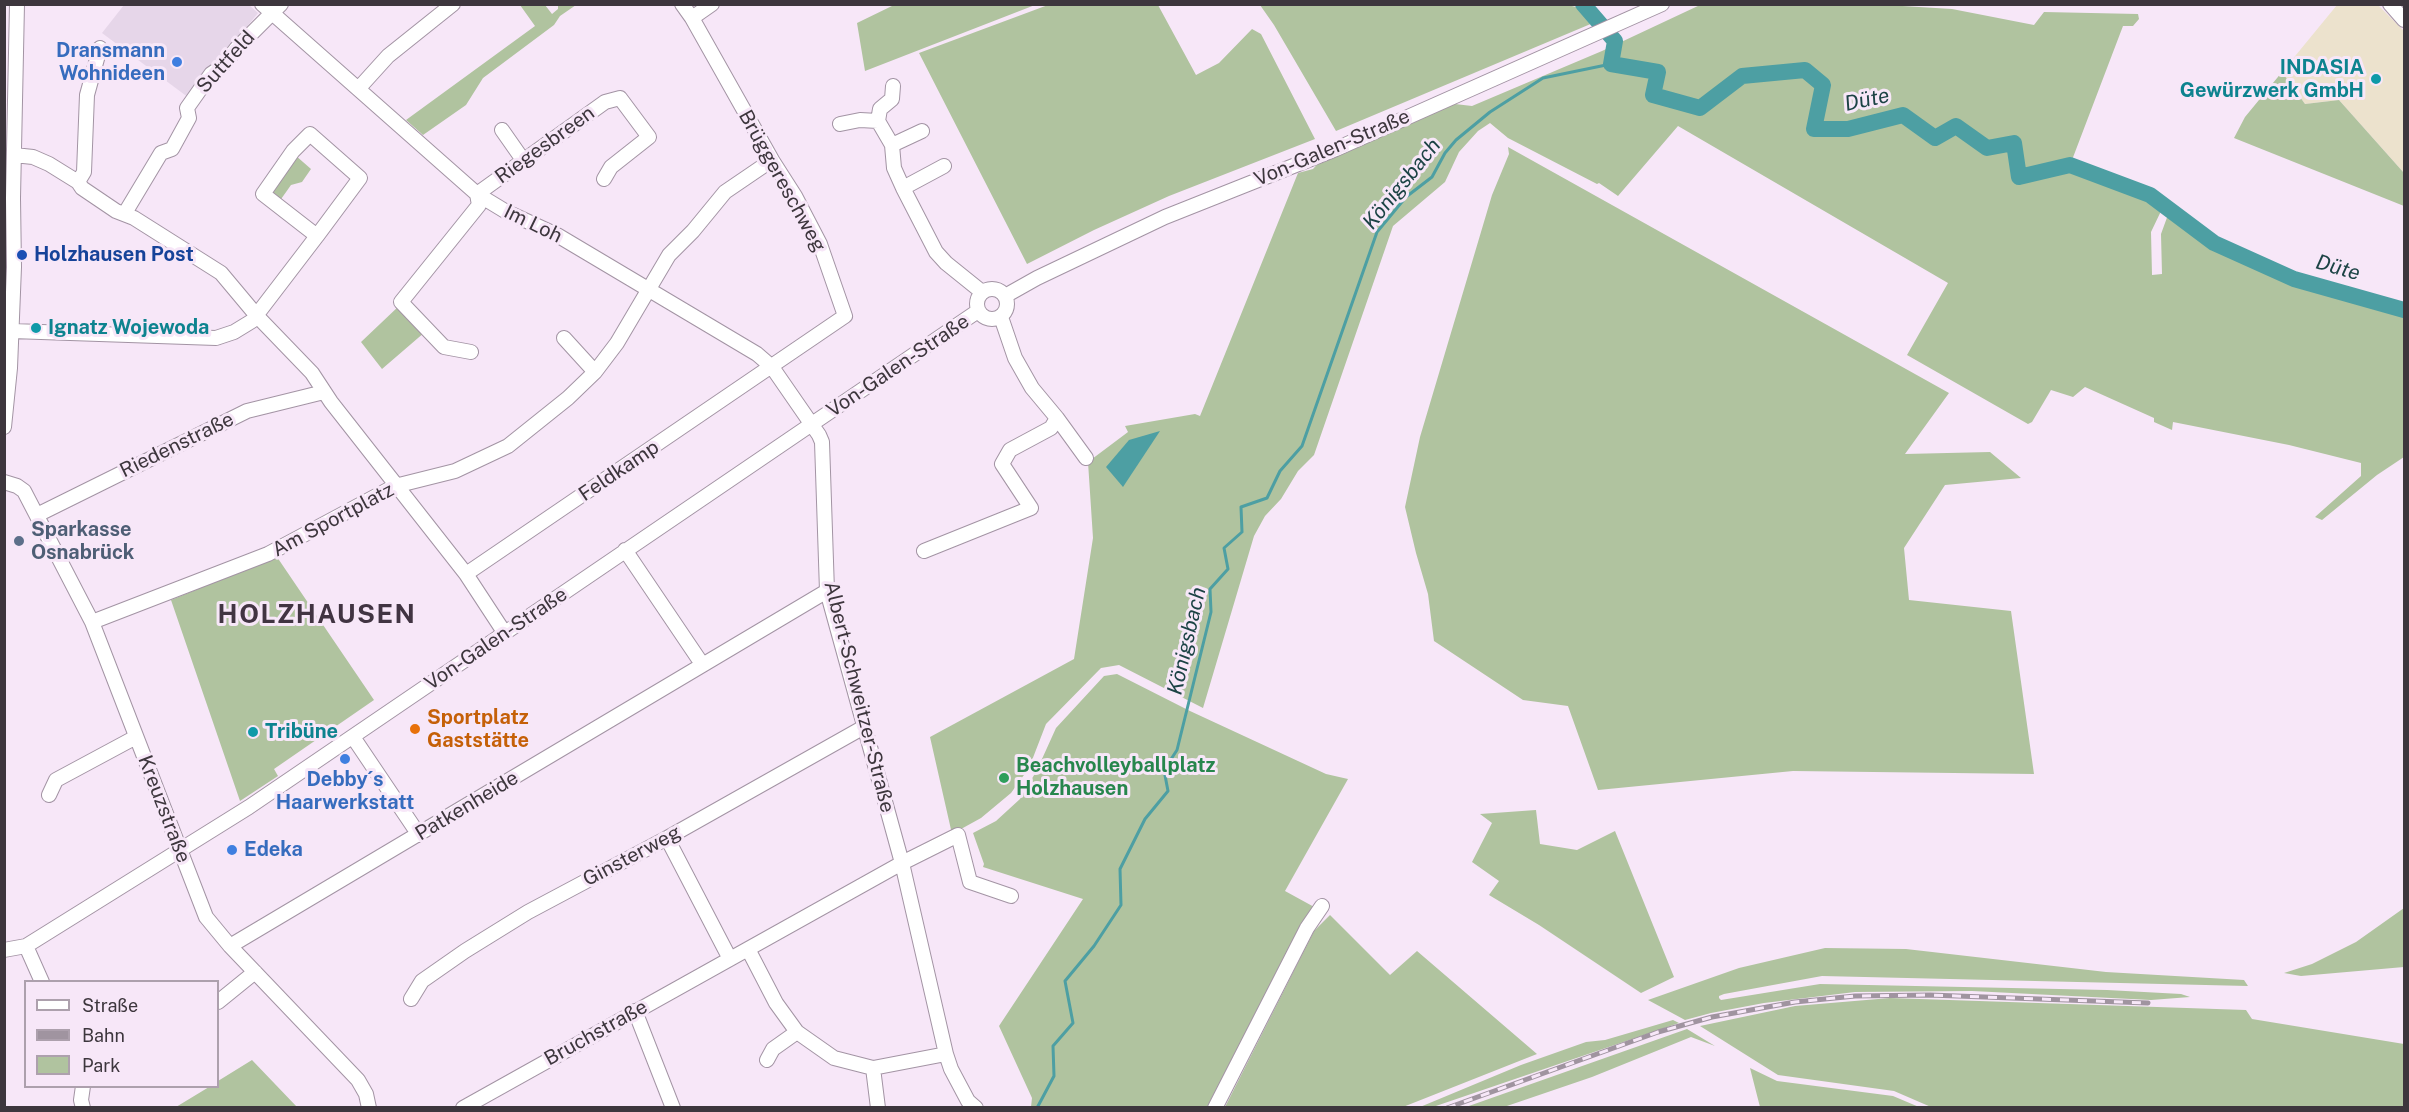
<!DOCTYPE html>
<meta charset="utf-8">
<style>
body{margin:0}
#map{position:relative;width:2409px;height:1112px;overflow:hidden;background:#f7e7f8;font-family:"Public Sans",sans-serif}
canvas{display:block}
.frame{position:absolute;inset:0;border:6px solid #3d363d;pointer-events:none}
.legend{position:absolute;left:24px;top:980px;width:195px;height:108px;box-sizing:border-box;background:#f7e7f8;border:2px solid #ada0ad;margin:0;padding:8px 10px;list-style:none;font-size:18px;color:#3d363d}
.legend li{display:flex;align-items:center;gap:12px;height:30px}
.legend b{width:30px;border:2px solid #ada0ad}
</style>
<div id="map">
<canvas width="2409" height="1112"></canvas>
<div class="frame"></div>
<ul class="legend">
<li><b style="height:8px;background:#fff"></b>Straße</li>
<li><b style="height:8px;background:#a094a0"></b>Bahn</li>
<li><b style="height:16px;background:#b0c39f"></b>Park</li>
</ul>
</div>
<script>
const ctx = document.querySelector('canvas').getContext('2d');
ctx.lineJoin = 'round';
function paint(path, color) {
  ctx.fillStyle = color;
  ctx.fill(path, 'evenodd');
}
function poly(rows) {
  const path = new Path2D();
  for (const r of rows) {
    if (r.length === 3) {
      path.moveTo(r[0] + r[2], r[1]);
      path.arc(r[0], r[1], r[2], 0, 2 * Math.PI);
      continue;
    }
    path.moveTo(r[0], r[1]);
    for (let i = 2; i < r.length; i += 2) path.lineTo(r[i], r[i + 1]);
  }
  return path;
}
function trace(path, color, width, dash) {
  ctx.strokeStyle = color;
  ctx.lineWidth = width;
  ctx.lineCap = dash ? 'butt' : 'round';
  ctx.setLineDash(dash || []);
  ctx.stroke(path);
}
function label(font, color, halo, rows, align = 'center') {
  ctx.font = font + ' "Public Sans",sans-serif';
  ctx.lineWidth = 6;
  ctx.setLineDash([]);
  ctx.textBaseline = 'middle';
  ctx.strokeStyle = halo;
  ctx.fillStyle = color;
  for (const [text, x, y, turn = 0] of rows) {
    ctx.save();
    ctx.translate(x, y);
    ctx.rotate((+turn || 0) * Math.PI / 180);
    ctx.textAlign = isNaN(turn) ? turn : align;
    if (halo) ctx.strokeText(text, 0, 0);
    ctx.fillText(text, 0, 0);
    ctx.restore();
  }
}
const commercial = poly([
 [124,5,249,5,258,13,189,98,102,33]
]);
const industrial = poly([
 [2337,5,2378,5,2404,31,2404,173,2339,100,2305,104,2282,72]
]);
const green = poly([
 [520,5,545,5,552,14,558,9,558,5,576,5,560,16,554,25,483,78,466,105,423,135,406,120,535,26],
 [894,5,894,4,1035,5,865,71,857,23],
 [1048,5,1158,5,1196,75,1219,63,1252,29,1261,34,1315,139,1169,196,1094,230,1027,264,919,53],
 [1260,5,1568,5,1584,9,1593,23,1336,131,1274,25],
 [1700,5,1886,5,1952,9,2034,25,2044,12,2138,14,2139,19,2133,26,2123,26,2072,160,2158,194,2151,200,2162,209,2151,232,2152,275,2162,274,2161,234,2169,212,2213,245,2294,282,2404,315,2404,457,2377,475,2322,520,2315,517,2361,476,2361,463,2289,445,2173,422,2172,430,2154,422,2154,418,2085,387,2073,397,2051,390,2032,422,2028,424,1907,355,1948,283,1678,126,1618,196,1599,183,1597,184,1508,138,1490,123,1478,131,1459,152,1445,182,1393,226,1314,455,1298,471,1281,499,1265,516,1254,536,1203,708,1119,665,1101,668,1046,724,1029,768,1011,793,981,818,952,834,930,737,1074,659,1093,538,1088,462,1128,432,1125,426,1195,414,1200,416,1298,173,1313,169,1323,158,1455,104,1472,106,1602,51],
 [2282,72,2305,104,2339,100,2404,173,2404,206,2234,138,2245,117],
 [1508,147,1949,393,1905,454,1990,452,2021,478,1945,485,1904,548,1909,600,2011,611,2034,774,1793,771,1598,790,1568,706,1523,700,1434,641,1428,594,1416,553,1405,507,1420,437,1492,195,1509,154],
 [295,155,311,169,302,182,291,185,279,202,267,193],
 [400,305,425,332,382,369,361,342],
 [277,557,374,700,274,769,278,776,240,801,171,600],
 [1117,674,1190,711,1326,774,1348,779,1285,891,1316,908,1302,926,1207,1107,1031,1107,1032,1098,999,1026,1083,899,983,867,984,864,973,833,996,821,1020,799,1037,770,1056,728,1104,676],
 [1536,810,1540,844,1577,850,1615,831,1674,977,1641,993,1539,925,1489,895,1499,881,1472,862,1492,823,1480,814],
 [2404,908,2404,967,2301,976,2284,973,2312,964,2356,942],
 [1330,915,1390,975,1417,951,1537,1054,1403,1107,1225,1107,1314,931],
 [1825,948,1906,949,2106,972,2244,980,2248,986,1822,976,1724,994,1719,996,1719,998,1721,1000,1820,984,2107,990,2181,994,2190,997,2151,1000,1972,991,1855,992,1764,1003,1711,1013,1685,1020,1648,1000,1739,968],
 [1890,998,2246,1010,2252,1019,2404,1044,2404,1107,1931,1107,1894,1091,1778,1075,1700,1026,1795,1006],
 [1673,1020,1679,1023,1433,1107,1420,1107,1521,1065,1586,1042,1605,1040],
 [1687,1029,1715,1046,1691,1037,1592,1077,1504,1107,1466,1107],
 [252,1060,297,1107,176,1107,209,1087,218,1086,218,1081],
 [1750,1068,1777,1081,1893,1096,1919,1107,1760,1107]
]);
const water = poly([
 [1160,431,1123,487,1106,467,1129,440]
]);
const stream = poly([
 [1037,1108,1054,1076,1053,1046,1073,1023,1065,981,1094,946,1121,905,1120,869,1145,819,1168,791,1164,770,1177,750,1211,612,1210,589,1228,569,1224,548,1242,532,1241,507,1267,498,1280,471,1302,446,1377,232,1406,197,1432,177,1445,153,1456,140,1490,112,1543,78,1611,64]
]);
const river = poly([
 [1583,4,1615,41,1611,64,1658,72,1653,95,1700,108,1742,76,1805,70,1823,85,1814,129,1848,129,1903,115,1935,138,1956,126,1987,148,2014,143,2019,177,2070,165,2150,195,2214,243,2294,279,2404,310]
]);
const minor = poly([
 [262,4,477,194,505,211,557,235,757,354,772,367,819,435,822,442,827,591,902,863,946,1054,951,1069,968,1101,976,1108],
 [2390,4,2404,20],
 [692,18,712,4],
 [359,88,388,56,453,4],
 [878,121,880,109,892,99,893,86],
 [840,124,860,120,878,121,892,145,894,168,903,188,936,252,946,263,982,292],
 [502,130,523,160],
 [892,145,922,131],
 [14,155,33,157,49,164,78,182,82,188,116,211,134,218,221,273,257,316,312,373,331,402,466,574,504,632],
 [78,182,84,172,87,95,100,48],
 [903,188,944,166],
 [125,213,161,153,172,149,189,118,187,108,211,74,223,66,236,49,281,4],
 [992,304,15],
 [1005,296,1037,278,1165,217,1336,149,1662,4],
 [12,331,216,338,234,332,252,321,317,236,263,194,293,151,310,134,360,178,317,236],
 [564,338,595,372],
 [471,352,444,347,401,302,479,205,477,194,605,102,620,98,649,137,611,167,604,179],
 [1057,418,1086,458],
 [4,427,10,368,14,267,13,198,17,4],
 [4,482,17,486,24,491,92,622,206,917,230,946,358,1080,366,1094,369,1108],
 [37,515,247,411,324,392],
 [625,550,702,664],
 [924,551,1031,508,1002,464,1010,450,1051,428,1057,418,1032,388,1015,358,1001,317],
 [466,574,845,316,820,244,795,196,772,160,692,18,682,4],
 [92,622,268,554,395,486,455,471,508,446,568,398,595,372,617,343,669,255,693,231,725,192,772,160],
 [353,737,419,835],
 [49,795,56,780,136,737],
 [667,838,730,959],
 [26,946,42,982],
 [230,946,827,591],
 [748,949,776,1003,797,1032,834,1058,873,1068,946,1054],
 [4,950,26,946,249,807,978,311],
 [411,999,422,981,465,951,528,912,667,838,864,727],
 [218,1002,255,972],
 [635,1011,673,1108],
 [767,1060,773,1049,797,1032],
 [873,1068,878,1108],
 [83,1086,81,1100,83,1108],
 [463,1108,902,863,958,835,970,882,1011,896],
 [1215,1108,1307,928,1322,906]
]);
const rail = poly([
 [1447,1108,1658,1032,1712,1017,1795,1002,1855,996,1930,995,2148,1003]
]);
const markers = [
 [177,62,6,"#3f7fe0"],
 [2376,79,6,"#0f9aa8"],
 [22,255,6,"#1a4fb4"],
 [36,328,6,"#0f9aa8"],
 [19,541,6,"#5c6f8a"],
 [415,729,6,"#e8710a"],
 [253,732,6,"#0f9aa8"],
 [345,759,6,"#3f7fe0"],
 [1004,778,6,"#2e9e5b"],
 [232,850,6,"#3f7fe0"]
];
const shopNames = [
 ["Dransmann",165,51],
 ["Wohnideen",165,74],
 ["Debby´s",345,780,"center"],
 ["Haarwerkstatt",345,803,"center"],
 ["Edeka",244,850,"left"]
];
const streetNames = [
 ["Suttfeld",226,62,-48],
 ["Riegesbreen",545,145,-36],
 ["Von-Galen-Straße",1332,148,-23],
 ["Brüggereschweg",782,181,61],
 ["Im Loh",533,224,26],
 ["Von-Galen-Straße",898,366,-34],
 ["Riedenstraße",177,445,-26],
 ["Feldkamp",619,471,-34],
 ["Am Sportplatz",333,520,-28],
 ["Von-Galen-Straße",496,639,-34],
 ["Albert-Schweitzer-Straße",859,697,76],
 ["Patkenheide",467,806,-31],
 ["Kreuzstraße",164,809,69],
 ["Ginsterweg",632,856,-28],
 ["Bruchstraße",596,1033,-29]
];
const cultureNames = [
 ["INDASIA",2364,68,"right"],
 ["Gewürzwerk GmbH",2364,91,"right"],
 ["Ignatz Wojewoda",48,328],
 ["Tribüne",265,732]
];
const transitNames = [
 ["Holzhausen Post",34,255]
];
const serviceNames = [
 ["Sparkasse",31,530],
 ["Osnabrück",31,553]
];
const foodNames = [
 ["Sportplatz",427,718],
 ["Gaststätte",427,741]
];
const leisureNames = [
 ["Beachvolleyballplatz",1016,766],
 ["Holzhausen",1016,789]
];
const waterNames = [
 ["Düte",1867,100,-12],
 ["Königsbach",1402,184,-51],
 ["Düte",2338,268,16],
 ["Königsbach",1187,641,-77]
];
const districtNames = [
 ["HOLZHAUSEN",317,615]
];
paint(commercial, '#e6d6e9');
paint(industrial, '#ece2cd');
paint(green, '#b0c39f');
paint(water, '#4d9fa3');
trace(stream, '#4d9fa3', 3);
trace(river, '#4d9fa3', 16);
trace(minor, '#a394a4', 16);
trace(minor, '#fff', 14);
trace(rail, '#a094a0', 5);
trace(rail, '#f7e7f8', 3, [9]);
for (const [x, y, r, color] of markers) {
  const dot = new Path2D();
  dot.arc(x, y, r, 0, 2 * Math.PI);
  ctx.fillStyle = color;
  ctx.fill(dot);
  trace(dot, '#f7e7f8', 2);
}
label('bold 20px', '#366cbe', '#f7e7f8', shopNames, 'right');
label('20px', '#3d363d', '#f7e7f8', streetNames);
label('bold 20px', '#0d838f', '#f7e7f8', cultureNames, 'left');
label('bold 20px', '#164399', '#f7e7f8', transitNames, 'left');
label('bold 20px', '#4e5e75', '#f7e7f8', serviceNames, 'left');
label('bold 20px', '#c56008', '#f7e7f8', foodNames, 'left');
label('bold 20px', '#27864d', '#f7e7f8', leisureNames, 'left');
label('italic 21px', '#1c4345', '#f7e7f8', waterNames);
ctx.letterSpacing = '1.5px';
label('bold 26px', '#413442', '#f7e7f8', districtNames);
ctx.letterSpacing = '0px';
</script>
